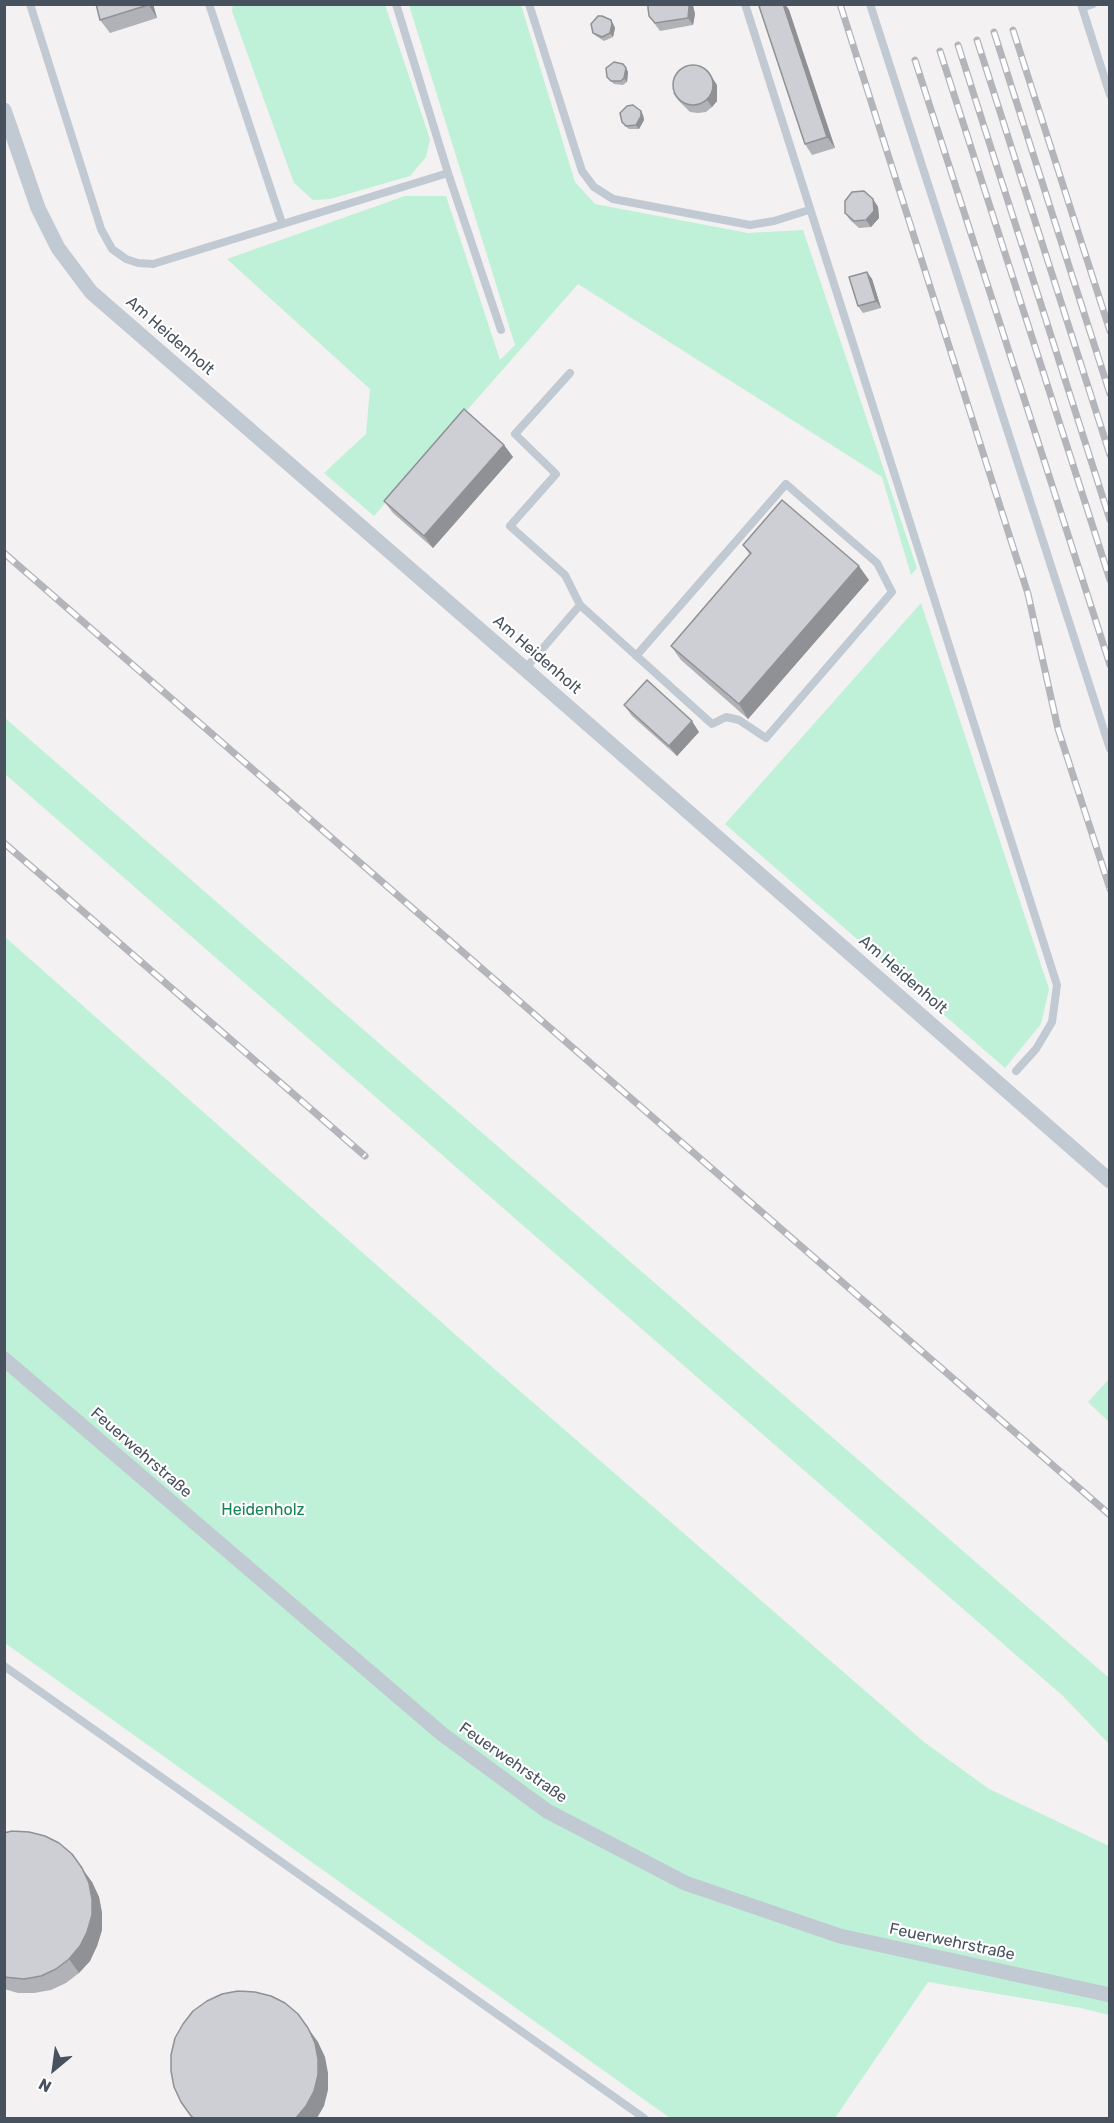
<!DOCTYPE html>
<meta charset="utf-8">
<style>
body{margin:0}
#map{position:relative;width:1114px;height:2123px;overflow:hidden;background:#f3f1f1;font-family:Rubik,sans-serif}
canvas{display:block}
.frame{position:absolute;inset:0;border:6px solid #48525f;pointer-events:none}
.north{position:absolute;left:24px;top:2039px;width:60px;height:60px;-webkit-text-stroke:4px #fff;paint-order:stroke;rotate:209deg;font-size:16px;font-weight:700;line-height:24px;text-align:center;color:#48525f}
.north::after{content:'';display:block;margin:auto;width:21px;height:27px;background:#48525f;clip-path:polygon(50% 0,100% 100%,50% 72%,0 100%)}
</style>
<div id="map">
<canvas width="1114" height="2123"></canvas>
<div class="frame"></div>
<div class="north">N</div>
</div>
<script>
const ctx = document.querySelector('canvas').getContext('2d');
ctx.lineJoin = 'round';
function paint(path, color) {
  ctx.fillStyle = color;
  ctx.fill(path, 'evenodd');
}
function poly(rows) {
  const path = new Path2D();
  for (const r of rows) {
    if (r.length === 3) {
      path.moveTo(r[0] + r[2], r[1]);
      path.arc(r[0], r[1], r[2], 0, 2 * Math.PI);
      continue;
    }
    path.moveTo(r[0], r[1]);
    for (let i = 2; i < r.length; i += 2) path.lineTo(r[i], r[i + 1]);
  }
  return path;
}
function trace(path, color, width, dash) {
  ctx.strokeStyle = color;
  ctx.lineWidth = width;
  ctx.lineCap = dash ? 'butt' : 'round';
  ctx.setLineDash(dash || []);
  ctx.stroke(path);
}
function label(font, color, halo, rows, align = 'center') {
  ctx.font = font + ' Rubik,sans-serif';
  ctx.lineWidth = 4.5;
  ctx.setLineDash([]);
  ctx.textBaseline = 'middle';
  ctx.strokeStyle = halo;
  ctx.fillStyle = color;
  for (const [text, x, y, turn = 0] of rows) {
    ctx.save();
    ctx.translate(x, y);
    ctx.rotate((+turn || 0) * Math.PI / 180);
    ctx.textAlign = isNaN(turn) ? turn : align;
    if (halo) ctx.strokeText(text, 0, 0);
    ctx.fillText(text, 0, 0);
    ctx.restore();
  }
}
const green = poly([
 [233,4,385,5,430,139,426,157,410,176,330,199,313,200,294,183,232,11],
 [409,5,521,5,575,182,595,204,748,233,803,230,917,568,911,575,882,477,578,284,374,516,324,473,366,434,370,389,227,259,405,196,446,196,500,360,515,345],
 [921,603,1049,989,1041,1024,1005,1068,725,824],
 [5,718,1109,1678,1109,1744,1063,1696,5,774],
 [5,937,483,1359,924,1742,989,1789,1109,1846,1109,2015,1081,2008,928,1982,835,2118,670,2118,5,1643],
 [1109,1379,1109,1422,1088,1402]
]);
const lane = poly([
 [30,4,101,229,112,249,126,259,138,263,153,264,448,173],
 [209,4,282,223],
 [396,4,448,173,501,330],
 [529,4,582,171,594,187,613,199,750,225,774,221,809,210],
 [745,4,1057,985,1052,1022,1036,1049,1016,1071],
 [870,4,1110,749],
 [1081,4,1110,95],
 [1082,8,1093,4],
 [580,605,712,724,726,717,739,720,766,738,892,592,877,563,786,484,636,656],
 [525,669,580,605,565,575,510,526,556,474,515,434,570,373],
 [4,1666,644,2118]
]);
const street = poly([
 [4,110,38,208,58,248,91,292,525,669,1110,1181],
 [4,1359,442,1734,547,1811,685,1883,840,1936,1110,1995]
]);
const rail = poly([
 [840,4,1028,594,1058,729,1110,889],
 [1013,30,1110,331],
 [994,32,1110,394],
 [977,40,1110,455],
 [958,45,1110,520],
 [940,51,1110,580],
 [915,60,1110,665],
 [4,553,1110,1515],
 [4,843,365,1156]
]);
const wall = poly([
 [96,4,153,4,157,18,110,33,100,20],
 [764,4,785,4,789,10,835,148,812,155,805,144],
 [693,6,695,14,693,25,660,31,649,16],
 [613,23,615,28,613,37,604,41,596,36,593,33],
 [623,64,628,72,627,82,623,85,614,84,607,77],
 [717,85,717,101,712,107,706,112,698,113,690,112,678,100,673,93],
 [641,111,643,115,644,120,639,129,629,129,625,126,622,122],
 [873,199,878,207,879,218,871,227,859,228,850,220,845,213],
 [867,272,872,279,881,308,863,313,858,306],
 [504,445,513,457,433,548,393,513,384,501],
 [743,545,869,580,748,719,681,660,671,646,750,555],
 [624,705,699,732,677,756,632,716],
 [4,1833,92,1882,99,1897,102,1913,102,1930,97,1946,90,1961,79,1973,66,1983,51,1990,34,1993,18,1993,4,1989]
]);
const shadedWall = poly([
 [148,4,153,4,157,18],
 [689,4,692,4,693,6,695,14,693,25,688,18],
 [783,4,785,4,789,10,835,148,827,137],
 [611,20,615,28,613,37,610,33],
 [626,68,628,72,627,82,624,78],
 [708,71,717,85,717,101,712,107,707,100],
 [641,111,643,115,644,120,639,129,636,125],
 [873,199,878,207,879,218,871,227,866,220],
 [867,272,872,279,881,308,876,301],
 [504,445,513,457,433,548,424,536],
 [859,566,869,580,748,719,739,704],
 [692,721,699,732,677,756,669,746],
 [82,1868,92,1882,99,1897,102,1913,102,1930,97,1946,90,1961,79,1973,69,1959],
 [308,2028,318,2042,325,2057,328,2073,328,2090,324,2106,317,2118,296,2118]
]);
const building = poly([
 [96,4,148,4,148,5,100,20,96,4],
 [648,4,689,4,689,7,688,18,655,23,649,16,648,8,648,4],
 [764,4,783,4,827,137,805,144,759,6,764,4],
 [598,16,602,16,611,20,612,24,610,33,602,37,593,33,591,24,598,16],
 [614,62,623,64,626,68,624,78,621,81,611,81,607,77,606,68,614,62],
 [693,85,20],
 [633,105,641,111,641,116,636,125,626,126,622,122,620,113,627,106,633,105],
 [864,191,873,199,874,211,866,220,854,221,845,213,845,201,852,192,864,191],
 [867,272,876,301,858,306,849,277,867,272],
 [464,409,504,445,424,536,384,501,464,409],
 [782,500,859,566,739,704,671,646,751,553,743,545,782,500],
 [647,680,692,721,669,746,624,705,647,680],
 [12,1831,29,1832,45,1836,59,1843,72,1854,82,1868,89,1883,92,1899,92,1915,87,1932,80,1946,69,1959,56,1969,41,1976,24,1979,4,1977,4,1833,12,1831],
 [238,1991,255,1992,271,1996,285,2003,298,2014,308,2028,315,2043,318,2059,318,2075,314,2091,306,2106,296,2118,194,2118,191,2116,181,2102,174,2087,171,2071,171,2055,175,2038,183,2024,193,2011,207,2001,222,1994,238,1991]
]);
const streetNames = [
 ["Am Heidenholt",170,336,41],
 ["Am Heidenholt",537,655,41],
 ["Am Heidenholt",903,975,41],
 ["Feuerwehrstraße",141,1453,41],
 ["Feuerwehrstraße",513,1763,35],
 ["Feuerwehrstraße",952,1942,12]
];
const parkNames = [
 ["Heidenholz",263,1510]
];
paint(green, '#bff0d8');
trace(lane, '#c1c9d2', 8);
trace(street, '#c1c9d2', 15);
trace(rail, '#b3b5bb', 7);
trace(rail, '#fff', 4.5, [14]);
paint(wall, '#b0b2b7');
paint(shadedWall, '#909195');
paint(building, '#cdcfd5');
trace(building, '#909195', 1.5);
label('16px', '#48525f', '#fff', streetNames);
label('16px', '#168358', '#fff', parkNames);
</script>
